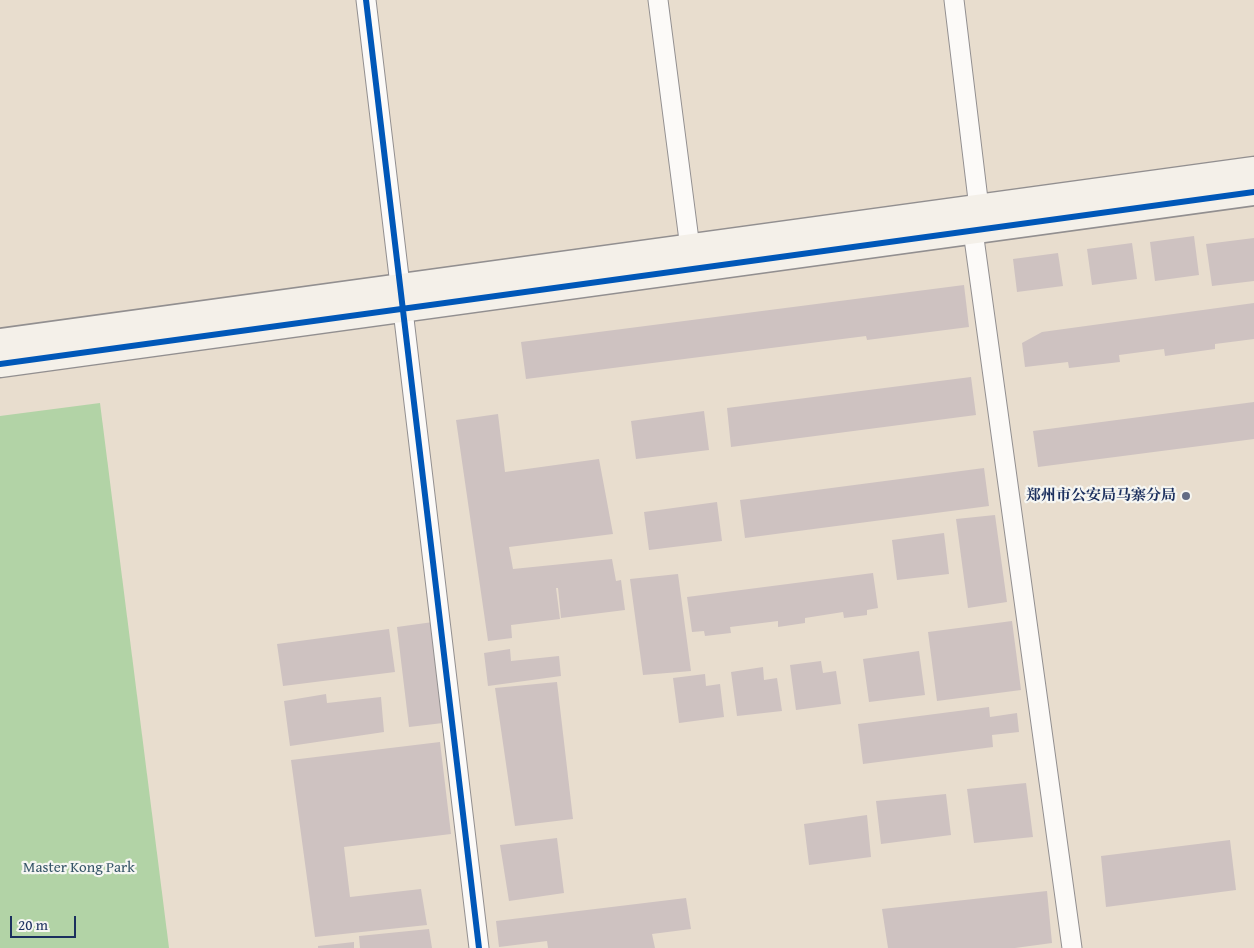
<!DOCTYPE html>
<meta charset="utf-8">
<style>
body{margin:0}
#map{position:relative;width:1254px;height:948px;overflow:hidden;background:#e8ddce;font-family:"Gentium Book Plus",serif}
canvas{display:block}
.scale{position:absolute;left:10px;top:916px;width:66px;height:22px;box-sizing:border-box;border:2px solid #1b2f5e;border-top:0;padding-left:6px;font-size:15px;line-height:18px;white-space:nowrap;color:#1b2f5e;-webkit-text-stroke:4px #f6f6f2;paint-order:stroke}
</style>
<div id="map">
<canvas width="1254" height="948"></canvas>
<div class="scale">20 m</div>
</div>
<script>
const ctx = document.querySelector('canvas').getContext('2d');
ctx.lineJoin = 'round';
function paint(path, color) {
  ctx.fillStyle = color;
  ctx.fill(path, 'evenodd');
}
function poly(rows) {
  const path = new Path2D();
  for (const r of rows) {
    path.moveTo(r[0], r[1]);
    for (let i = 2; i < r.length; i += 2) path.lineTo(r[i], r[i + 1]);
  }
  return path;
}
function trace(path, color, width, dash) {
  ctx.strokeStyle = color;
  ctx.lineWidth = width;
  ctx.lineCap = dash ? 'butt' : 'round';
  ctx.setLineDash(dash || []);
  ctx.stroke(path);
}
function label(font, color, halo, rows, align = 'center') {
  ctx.font = font + ' "Gentium Book Plus","Noto Serif SC",serif';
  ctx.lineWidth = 4.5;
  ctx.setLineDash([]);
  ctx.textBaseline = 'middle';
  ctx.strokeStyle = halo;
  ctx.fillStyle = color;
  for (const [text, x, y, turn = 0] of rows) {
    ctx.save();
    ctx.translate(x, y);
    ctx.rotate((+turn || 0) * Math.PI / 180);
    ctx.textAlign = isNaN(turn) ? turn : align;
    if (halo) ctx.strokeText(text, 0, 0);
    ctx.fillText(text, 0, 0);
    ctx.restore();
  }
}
const green = poly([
 [100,403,169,948,0,948,0,416]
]);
const building = poly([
 [1194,236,1199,275,1155,281,1150,242],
 [1254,238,1254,281,1212,286,1206,244],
 [1132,243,1137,279,1092,285,1087,249],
 [1058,253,1063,286,1017,292,1013,259],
 [964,285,969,327,867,340,866,336,526,379,521,342],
 [1254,303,1254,339,1215,344,1215,349,1165,356,1164,349,1119,355,1120,362,1069,368,1068,362,1025,367,1022,343,1042,332],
 [971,377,976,415,731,447,727,408],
 [1254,402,1254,439,1038,467,1033,431],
 [704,411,709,450,636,459,631,421],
 [498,414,505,472,599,459,613,534,509,547,513,569,612,559,616,581,621,580,625,610,561,618,558,588,556,588,560,619,511,625,512,638,488,641,456,420],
 [984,468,989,506,745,538,740,500],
 [717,502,722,541,649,550,644,512],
 [995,515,1007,602,968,608,956,519],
 [944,533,949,574,897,580,892,540],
 [873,573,878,608,867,610,867,615,844,618,843,612,805,618,805,623,778,627,778,621,730,627,731,633,705,636,704,631,692,632,687,597],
 [678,574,691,671,643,675,630,579],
 [1012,621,1021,690,937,701,928,632],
 [433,622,443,723,409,727,397,627],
 [389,629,395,672,283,686,277,644],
 [510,649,511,661,559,656,561,676,488,686,484,653],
 [919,651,925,695,869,702,863,659],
 [821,661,823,673,836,671,841,704,796,710,790,665],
 [763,667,764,680,777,678,782,711,737,716,731,672],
 [705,674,706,686,720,684,724,717,679,723,673,678],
 [557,682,573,819,515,826,495,688],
 [326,694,327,703,381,697,384,732,290,746,284,701],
 [989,707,990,717,1017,713,1019,732,992,735,993,747,863,764,858,724],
 [440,742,451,834,344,847,350,897,421,889,427,925,315,937,291,760],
 [1026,783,1033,837,974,843,967,789],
 [946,794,951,835,881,844,876,801],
 [867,815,871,857,809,865,804,824],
 [557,838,564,893,509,901,500,845],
 [1230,840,1236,890,1106,907,1101,856],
 [1047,891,1052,943,1015,948,888,948,882,909],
 [686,898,691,929,652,934,655,948,548,948,547,941,499,947,496,921],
 [429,929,432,948,360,948,359,936],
 [354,942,354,948,318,948,318,946]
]);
const street = poly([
 [366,0,479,948],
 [658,0,690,248],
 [954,0,979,208],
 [973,231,1072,948]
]);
const secondary = poly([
 [0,342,1254,170],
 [0,364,1254,192]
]);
const cycleway = poly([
 [366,0,479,948],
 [0,364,1254,192]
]);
const markers = [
 [1186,496,5,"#636c85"]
];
const poiNames = [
 ["郑州市公安局马寨分局",1176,496]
];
const parkNames = [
 ["Master Kong Park",79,868]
];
paint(green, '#b2d3a6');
paint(building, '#cec2c1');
trace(street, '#928f90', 21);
trace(secondary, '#928f90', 29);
trace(street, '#fcfaf8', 19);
trace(secondary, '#f4f0e9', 26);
trace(cycleway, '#0057b8', 6);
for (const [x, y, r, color] of markers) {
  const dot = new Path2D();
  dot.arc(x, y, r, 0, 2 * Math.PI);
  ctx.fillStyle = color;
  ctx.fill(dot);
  trace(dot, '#f6f6f2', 2);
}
label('bold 15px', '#1b2f5e', '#f6f6f2', poiNames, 'right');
label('15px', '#365668', '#f6f6f2', parkNames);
</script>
